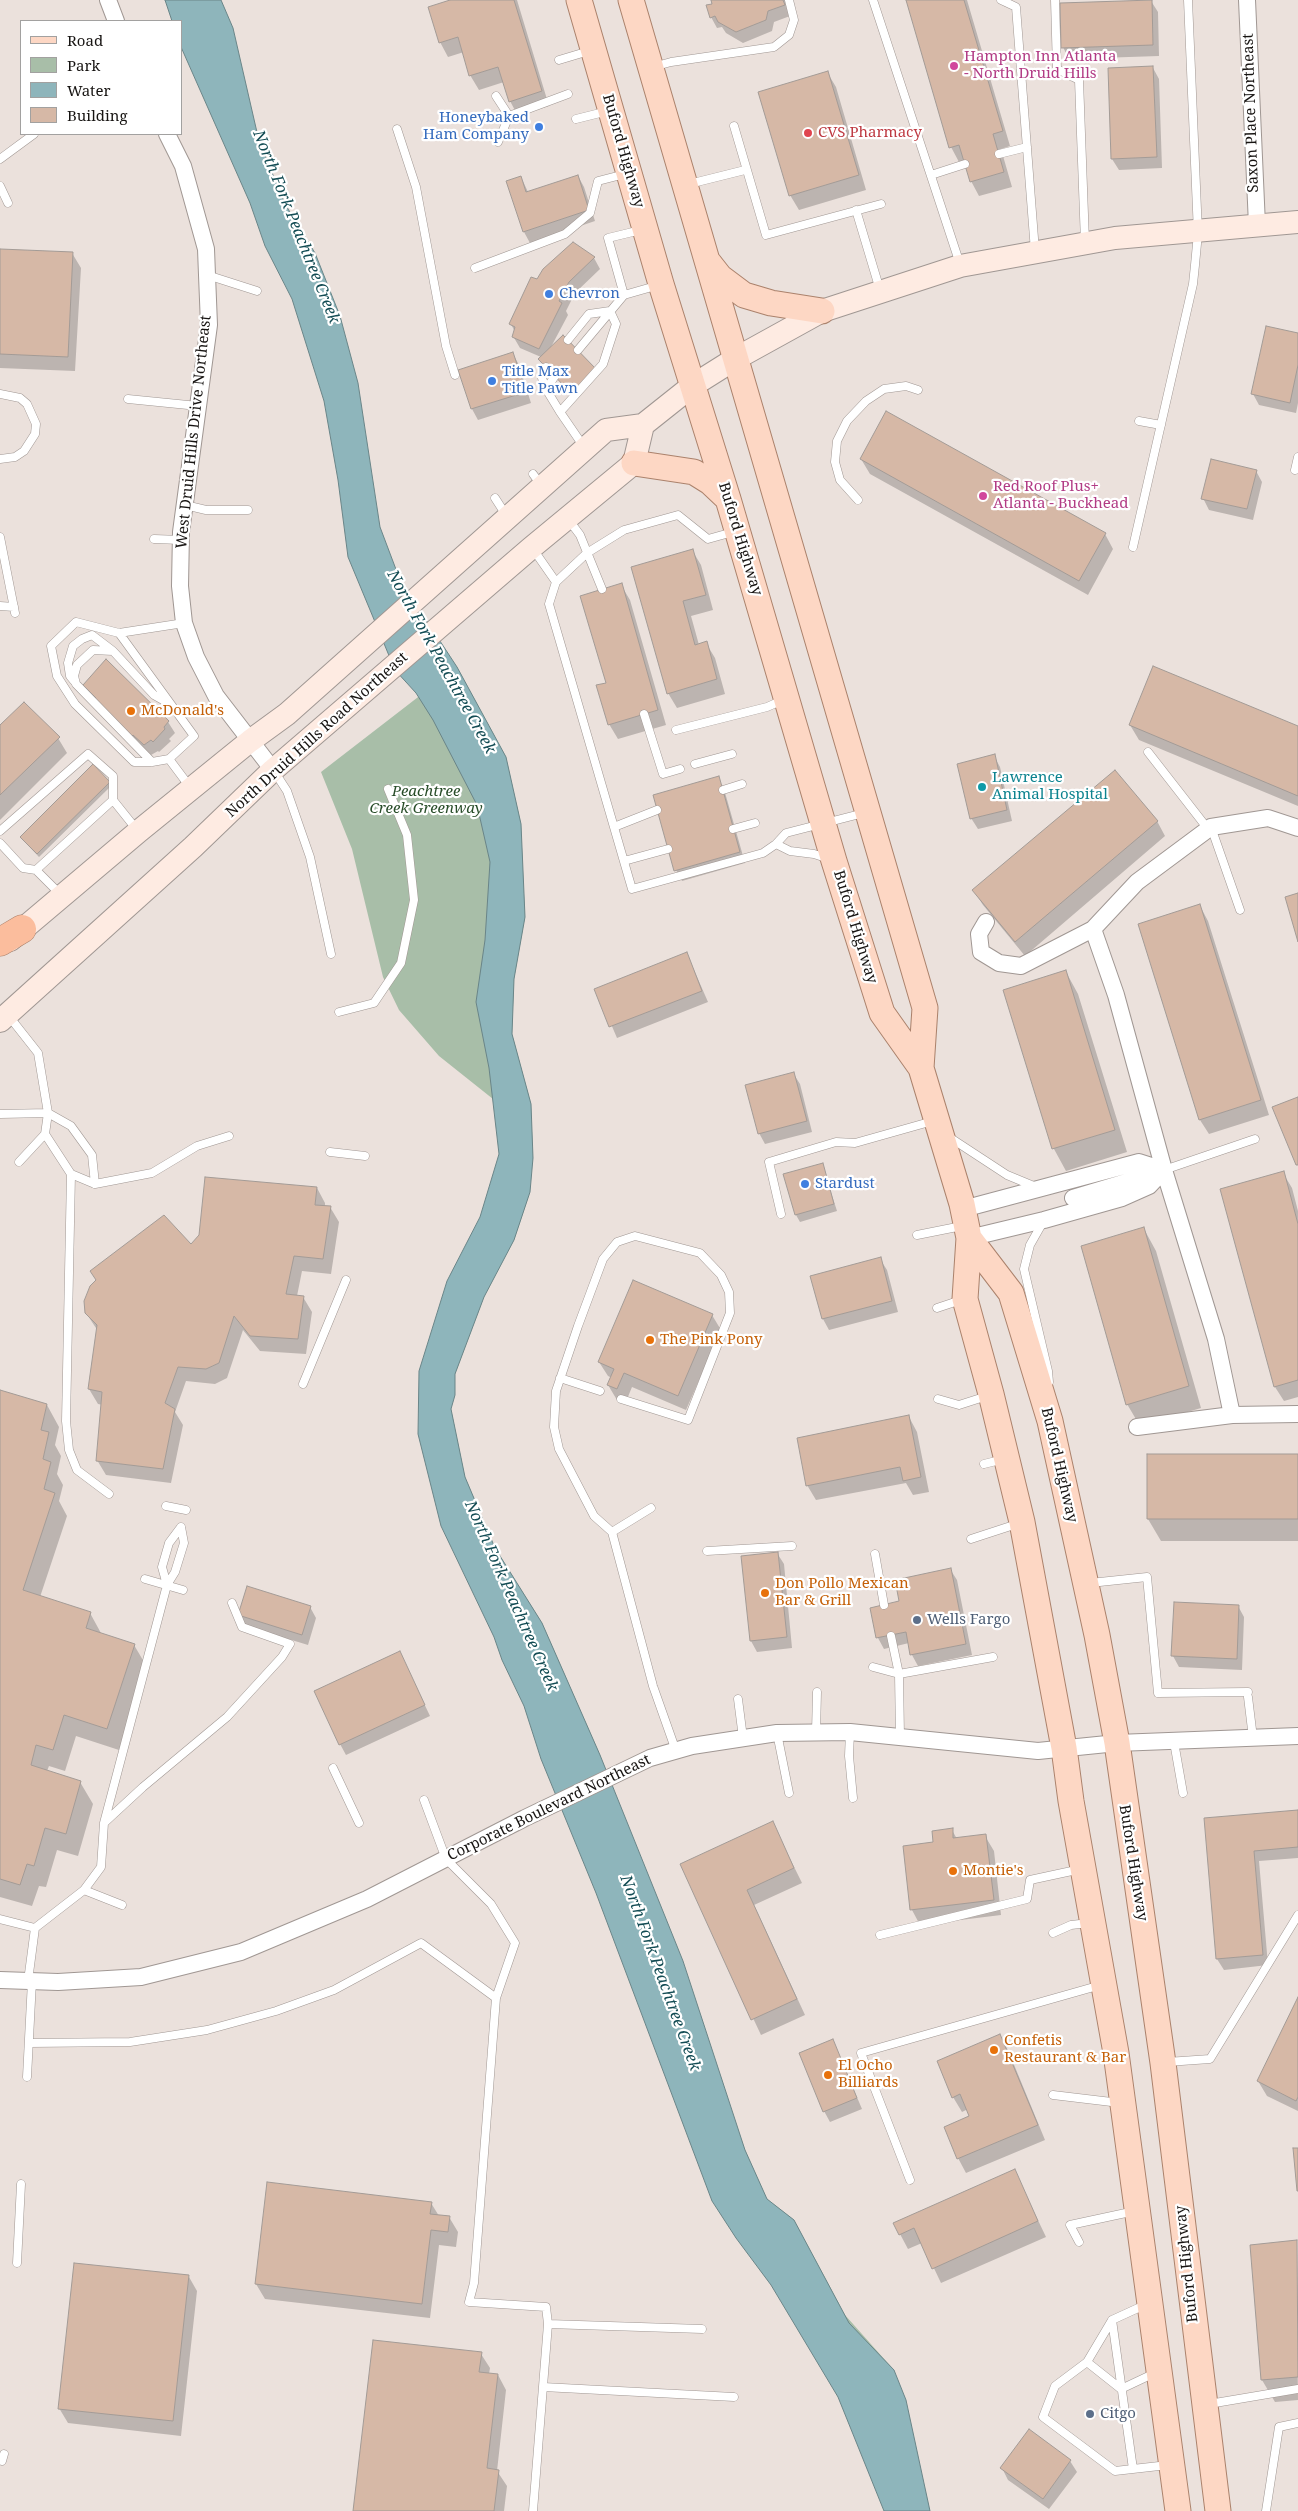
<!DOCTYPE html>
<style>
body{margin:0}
#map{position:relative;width:1298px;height:2511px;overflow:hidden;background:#ebe1dc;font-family:"Noto Serif",serif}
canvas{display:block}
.legend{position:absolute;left:20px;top:20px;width:162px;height:115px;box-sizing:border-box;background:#fff;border:1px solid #a2a1a0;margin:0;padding:6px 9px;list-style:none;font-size:15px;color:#171412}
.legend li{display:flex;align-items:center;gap:10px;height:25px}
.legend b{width:25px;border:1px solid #a2a1a0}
</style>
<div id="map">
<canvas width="1298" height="2511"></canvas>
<ul class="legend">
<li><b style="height:6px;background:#fdd7c4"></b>Road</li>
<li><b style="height:14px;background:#a8bea8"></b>Park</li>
<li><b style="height:14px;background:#8eb5bb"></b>Water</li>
<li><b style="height:14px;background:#d6b8a6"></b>Building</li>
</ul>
</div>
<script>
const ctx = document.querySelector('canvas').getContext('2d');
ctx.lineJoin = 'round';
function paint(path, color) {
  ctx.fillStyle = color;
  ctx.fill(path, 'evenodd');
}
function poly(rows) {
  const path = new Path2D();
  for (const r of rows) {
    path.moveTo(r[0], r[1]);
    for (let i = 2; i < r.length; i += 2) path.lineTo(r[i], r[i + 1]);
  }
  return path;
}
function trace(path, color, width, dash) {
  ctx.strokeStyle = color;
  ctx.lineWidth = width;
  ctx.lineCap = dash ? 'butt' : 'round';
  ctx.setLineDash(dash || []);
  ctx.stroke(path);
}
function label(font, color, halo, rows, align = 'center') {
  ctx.font = font + ' "Noto Serif",serif';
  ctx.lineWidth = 4.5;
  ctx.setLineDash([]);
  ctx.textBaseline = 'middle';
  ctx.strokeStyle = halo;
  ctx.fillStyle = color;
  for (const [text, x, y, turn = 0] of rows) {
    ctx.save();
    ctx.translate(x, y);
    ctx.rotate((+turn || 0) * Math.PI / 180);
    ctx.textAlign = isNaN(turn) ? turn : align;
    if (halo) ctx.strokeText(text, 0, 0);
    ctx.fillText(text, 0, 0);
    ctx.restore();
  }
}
const green = poly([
 [457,667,506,757,521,824,525,917,514,979,512,1034,531,1104,533,1158,528,1198,514,1240,484,1297,455,1374,451,1409,465,1477,495,1548,542,1623,600,1755,745,2150,767,2199,794,2220,845,2315,894,2370,928,2511,702,2127,437,1405,512,1111,493,1099,439,1056,399,1010,383,977,352,849,321,772]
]);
const water = poly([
 [165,0,221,0,233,28,259,141,285,204,315,253,340,316,358,383,380,527,400,580,457,667,506,757,521,824,525,917,514,979,512,1034,531,1104,533,1158,530,1192,514,1240,484,1297,455,1374,455,1395,451,1409,465,1477,495,1548,542,1623,600,1755,683,1961,745,2150,767,2199,794,2220,849,2323,894,2370,906,2400,930,2511,884,2511,838,2397,771,2285,736,2238,712,2201,596,1893,541,1759,524,1706,502,1660,494,1637,441,1526,418,1434,419,1371,447,1281,480,1217,499,1154,489,1068,476,1002,485,940,490,862,477,805,433,720,416,693,395,670,348,557,338,480,324,401,292,299,265,246,250,203,181,47,181,21,172,21,165,0]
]);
const shadow = poly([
 [454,0,517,0,549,106,518,116,510,101,504,82,479,90,470,75,464,52,448,57,440,42],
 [713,0,785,0,790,16,774,22,772,31,743,43,726,33,722,27,717,28,711,17],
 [907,0,967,0,1010,146,1001,149,1012,187,979,196,971,181,965,161,959,162,951,147],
 [1151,1,1158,12,1159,56,1069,59,1063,47],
 [1153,68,1159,79,1162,168,1119,170,1112,159],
 [827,72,836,87,866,190,799,210,790,195],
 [578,176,584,187,595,221,530,243,524,232,507,182,521,177,528,192],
 [573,243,594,258,600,269,575,293,566,311,568,315,551,347,595,370,574,396,541,362,541,357,520,348,513,336,515,332,511,324,538,281],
 [0,250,72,253,81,268,75,371,0,368],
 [1298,334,1298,403,1296,413,1259,405,1253,394],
 [513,354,519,365,531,403,478,420,472,409,460,371],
 [861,459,1105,534,1113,549,1088,595,870,474],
 [1256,471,1262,482,1253,520,1209,510,1203,498],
 [692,550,701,565,713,610,691,616,699,645,706,643,715,658,725,694,677,708,668,693,633,568],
 [621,585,630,600,666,725,618,739,609,724,607,684],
 [106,661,168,722,175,733,169,739,171,741,159,752,158,751,151,755,91,696,84,685],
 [1130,725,1298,728,1298,806,1139,740],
 [0,728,58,738,67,753,0,820],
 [994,756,1000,767,1012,821,978,829,971,818],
 [718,778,724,789,745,863,682,881,676,870],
 [109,782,111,786,39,857,23,840],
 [1157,821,1165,836,1025,956,983,905,974,891],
 [1200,906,1208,921,1269,1115,1209,1134,1200,1120],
 [687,954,708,1002,617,1038,596,989],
 [1066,972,1078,994,1127,1152,1066,1171,1054,1149,1005,991],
 [793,1073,800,1084,812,1132,765,1144,759,1133],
 [822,1164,837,1211,800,1222,796,1215],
 [1283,1173,1292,1188,1298,1211,1298,1397,1284,1401,1275,1387],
 [317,1188,325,1203,325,1207,330,1207,339,1222,331,1274,302,1271,297,1296,303,1297,312,1312,306,1354,260,1351,243,1330,227,1378,215,1384,186,1381,175,1412,183,1425,171,1483,106,1475,97,1460,103,1405,98,1404,89,1389,98,1331,86,1313,97,1281,91,1272,191,1246],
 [1144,1229,1156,1251,1201,1408,1140,1426,1127,1404],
 [880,1259,887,1270,898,1312,829,1330,823,1319,812,1277],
 [712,1315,721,1330,686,1410,632,1387,625,1404,617,1400,608,1385,612,1378,608,1376,599,1362],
 [0,1391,47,1405,59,1427,55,1445,61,1456,57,1474,63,1485,59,1501,67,1516,40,1597,90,1613,102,1635,134,1645,147,1667,119,1750,76,1736,65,1771,49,1766,47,1771,80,1782,93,1804,78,1856,57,1850,46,1887,39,1886,32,1906,0,1897],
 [909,1417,917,1432,929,1492,913,1495,906,1483,816,1500,807,1485],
 [1298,1455,1298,1541,1161,1541,1148,1519],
 [777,1553,784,1564,792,1648,757,1652,751,1641],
 [950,1569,957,1580,972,1655,918,1666,912,1655,909,1643,884,1649,878,1638,901,1602],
 [1238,1606,1244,1617,1242,1670,1179,1667,1173,1656],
 [310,1607,316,1618,308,1645,246,1626,240,1615],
 [400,1653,430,1716,346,1755,340,1744],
 [1298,1811,1298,1858,1259,1861,1268,1965,1224,1970,1217,1959,1205,1819],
 [772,1822,802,1883,754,1905,805,2015,761,2035,681,1865],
 [952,1830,957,1839,985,1836,994,1851,1001,1915,920,1925,912,1910,935,1843],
 [1298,2000,1298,2111,1267,2096,1258,2081],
 [999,2036,1008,2050,1045,2140,966,2173,958,2158,971,2117,968,2109,962,2112,953,2097],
 [833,2041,862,2109,830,2122,824,2111],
 [1014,2170,1046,2237,941,2283,922,2243,908,2249,900,2234],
 [431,2203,439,2216,449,2217,458,2232,456,2247,439,2245,430,2318,265,2299,256,2284],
 [1296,2242,1298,2400,1275,2402,1262,2380,1252,2246],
 [189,2277,197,2291,181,2436,68,2423,59,2408],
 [481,2354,490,2368,489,2374,498,2375,506,2390,497,2471,507,2486,504,2511,354,2511],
 [1070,2461,1077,2472,1049,2509,1008,2480,1002,2468]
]);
const building = poly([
 [450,0,514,0,542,91,509,102,498,67,469,76,458,37,439,43,428,7,450,0],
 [711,0,783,0,785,5,768,11,766,20,736,32,718,22,715,16,710,18,706,5,712,4,711,0],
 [906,0,964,0,1003,131,993,134,1004,172,970,182,959,145,949,148,906,0],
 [1152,0,1153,45,1061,48,1060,3,1152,0],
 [1153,66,1157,157,1111,159,1108,68,1153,66],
 [828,71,859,175,789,196,758,92,828,71],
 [578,175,589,210,523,232,506,181,521,176,526,192,578,175],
 [573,242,595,257,569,282,559,301,562,303,539,349,512,337,515,327,509,324,531,277,537,279,543,269,573,242],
 [0,249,73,252,68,357,0,354,0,249],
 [1266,326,1298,333,1298,365,1290,403,1251,394,1266,326],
 [563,335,596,369,571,393,538,359,563,335],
 [513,352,526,392,471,409,458,370,513,352],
 [886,411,1106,533,1079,581,860,459,886,411],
 [1211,459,1257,470,1247,509,1201,499,1211,459],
 [693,549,706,595,683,601,695,645,707,641,717,679,667,694,631,567,693,549],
 [622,583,658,710,608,725,596,685,606,683,580,596,622,583],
 [106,659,169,721,164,727,165,729,153,742,151,740,144,745,133,735,132,736,93,701,96,698,83,685,106,659],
 [1153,666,1298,726,1298,796,1129,725,1153,666],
 [24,702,60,737,0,795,0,725,24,702],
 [995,754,1007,810,970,819,957,764,995,754],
 [93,764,110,782,37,854,20,837,93,764],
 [1115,770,1158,821,1015,942,972,890,1115,770],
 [719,776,740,852,674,871,653,795,719,776],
 [1298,893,1298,942,1285,897,1298,893],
 [1200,904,1261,1100,1199,1120,1138,924,1200,904],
 [687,952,702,991,609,1027,594,989,687,952],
 [1066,970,1115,1130,1052,1149,1003,990,1066,970],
 [794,1072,807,1121,758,1134,745,1085,794,1072],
 [1298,1097,1298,1165,1296,1165,1272,1107,1298,1097],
 [823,1163,834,1204,795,1215,783,1174,823,1163],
 [1284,1171,1298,1224,1298,1380,1274,1387,1220,1189,1284,1171],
 [205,1177,317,1187,315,1205,331,1206,323,1259,294,1256,286,1294,304,1296,298,1339,250,1336,234,1316,219,1363,206,1369,178,1367,165,1403,175,1409,163,1469,96,1461,102,1392,88,1389,97,1325,85,1313,84,1301,90,1286,96,1280,90,1271,164,1215,191,1244,199,1235,205,1177],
 [1144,1227,1189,1386,1126,1405,1081,1246,1144,1227],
 [881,1257,892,1301,822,1319,810,1276,881,1257],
 [633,1280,713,1314,678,1396,624,1373,617,1389,607,1385,614,1369,598,1362,633,1280],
 [0,1390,47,1404,41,1430,49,1432,43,1459,51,1462,44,1489,55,1493,23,1590,91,1612,86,1628,135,1644,107,1729,64,1715,53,1750,36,1745,31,1765,81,1781,66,1834,45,1828,34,1866,27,1864,20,1885,0,1879,0,1390],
 [909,1415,921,1477,903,1481,900,1467,806,1486,797,1438,909,1415],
 [1147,1454,1298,1454,1298,1519,1147,1519,1147,1454],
 [778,1552,787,1637,750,1641,741,1556,778,1552],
 [951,1568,966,1644,910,1655,906,1632,876,1638,870,1608,899,1601,895,1580,951,1568],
 [247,1586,311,1606,302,1635,238,1615,247,1586],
 [1174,1602,1239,1605,1237,1659,1171,1656,1174,1602],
 [400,1651,425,1705,339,1745,314,1691,400,1651],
 [1298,1810,1298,1847,1254,1851,1263,1955,1216,1959,1204,1818,1298,1810],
 [773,1821,794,1868,747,1890,797,1999,751,2020,680,1864,773,1821],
 [953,1828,953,1838,986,1834,994,1900,910,1910,903,1846,933,1842,932,1831,953,1828],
 [1298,1997,1298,2097,1296,2101,1257,2081,1298,1997],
 [1000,2034,1038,2125,957,2159,944,2127,969,2116,960,2094,952,2098,937,2061,1000,2034],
 [833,2039,857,2098,823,2112,799,2053,833,2039],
 [1293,2148,1298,2148,1298,2191,1297,2191,1293,2148],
 [1015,2169,1038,2221,932,2269,914,2228,899,2235,893,2223,1015,2169],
 [267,2182,432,2202,430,2214,450,2216,448,2232,431,2230,422,2304,255,2284,267,2182],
 [1297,2240,1298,2377,1261,2380,1250,2245,1297,2240],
 [74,2263,189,2275,173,2421,58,2409,74,2263],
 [373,2340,482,2352,479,2372,498,2374,487,2468,499,2470,494,2511,353,2511,373,2340],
 [1029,2429,1071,2460,1043,2499,1000,2468,1029,2429]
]);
const service = poly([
 [873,0,960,264],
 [1001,0,1016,7,1035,251],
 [1055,0,1057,69,1079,80,1085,242],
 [559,60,589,51],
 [653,67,671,62,774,47,789,35,794,20,789,0],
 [496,96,509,116],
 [576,119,608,111],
 [734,126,766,235,881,204],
 [397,129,416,187,446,346,455,375],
 [498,142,509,116,568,94],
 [999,154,1027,147],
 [0,159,34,134],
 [931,175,965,164],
 [689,184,745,170],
 [0,186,8,203],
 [856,210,880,290],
 [475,268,565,234,590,213,598,181,625,174],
 [207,275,257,291],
 [624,295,608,238,641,230],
 [568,340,589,314,610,311,616,324,603,364,560,412,584,447],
 [578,350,624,295,659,285],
 [546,367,542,378,546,389],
 [555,376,546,389,560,412],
 [0,394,20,398,27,404,36,424,35,434,24,451,15,457,0,459],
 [128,399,198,406],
 [1139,421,1161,425],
 [1295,470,1298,457],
 [533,474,541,485],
 [495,498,506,515],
 [858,500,840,480,835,462,837,441,847,421,866,401,884,389,906,386,918,390],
 [185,505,206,510,248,510],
 [568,519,580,535,602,589],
 [733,532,708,539,678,515,624,530,587,553,556,582,549,604,632,889,763,853,776,844,786,833,864,813],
 [0,537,15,613],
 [154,539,181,540],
 [1133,547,1193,284,1195,265,1198,233,1188,0],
 [533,549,556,582],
 [0,606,14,607],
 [119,633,194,736,169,759,152,762,134,762,75,704,57,676,51,646,76,622,119,633,184,623],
 [74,681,70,676,68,663,73,646,82,639,92,635,113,651],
 [644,714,663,774,680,769],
 [676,730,767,707,783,700],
 [1148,752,1208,829],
 [169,759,190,787],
 [152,762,76,684,74,676,77,665,93,650,113,651,154,695,170,704],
 [695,764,732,754],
 [274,771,287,791,310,857,331,954],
 [723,790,742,784],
 [614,827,657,810],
 [1211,827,1240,910],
 [733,829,755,823],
 [0,831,88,754,113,776,113,800,137,830],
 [0,843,23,868,36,870,55,889,58,896],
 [776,844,790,851,814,854,829,859],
 [624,861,668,849],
 [36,870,113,800],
 [339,1012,374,1003,401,963,414,900,407,835,388,789],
 [8,1015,38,1053,48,1113,45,1134,71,1174,95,1184,152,1173,197,1146,229,1136],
 [0,1114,48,1113,71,1126,92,1155,95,1184],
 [949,1137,1007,1175,1036,1187],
 [330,1152,365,1156],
 [19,1162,45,1134],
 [1164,1170,1255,1139],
 [71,1174,66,1421,69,1450,77,1470,109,1494],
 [781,1214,769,1162,836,1142,855,1143,933,1121],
 [1043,1222,1030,1245,1024,1269,1048,1371,1049,1382],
 [917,1235,962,1226],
 [937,1308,961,1300],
 [560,1378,600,1391],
 [303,1384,346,1280],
 [621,1399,688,1420,730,1313,729,1292,721,1275,700,1253,635,1236,617,1242,603,1259,578,1326,556,1391,554,1427,559,1449,594,1516,612,1532,653,1686,676,1751],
 [938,1399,959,1405,987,1396],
 [984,1464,1004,1459],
 [166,1506,186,1510],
 [612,1532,651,1508],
 [971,1539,1020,1523],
 [707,1551,792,1546],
 [875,1554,884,1605],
 [145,1579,183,1590],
 [1090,1583,1147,1577,1158,1693,1248,1692],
 [167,1585,162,1567,169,1543,181,1527],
 [891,1636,899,1674,900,1737],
 [873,1667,899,1674,993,1657],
 [1248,1697,1253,1738],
 [738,1699,743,1738],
 [816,1732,817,1692],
 [850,1732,849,1756,853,1798],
 [777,1733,789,1793],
 [1174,1742,1183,1793],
 [333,1768,359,1823],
 [104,1823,167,1585,175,1572,184,1543,181,1527],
 [84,1890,101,1867,104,1823,143,1787,227,1717,282,1657,290,1644,242,1627,232,1603],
 [0,1919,35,1928,28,1981],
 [35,1928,84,1890,122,1905],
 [1053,1933,1071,1925,1089,1923],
 [880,1935,1027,1899,1030,1880,1081,1869],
 [496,1998,474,2283,469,2302,546,2307,548,2324,702,2329],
 [29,2043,130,2042,207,2030,276,2011,334,1990,421,1943,496,1998,515,1943,491,1904,446,1859,424,1800],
 [1167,2062,1210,2059,1298,1915],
 [27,2077,32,1981],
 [1053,2095,1120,2103],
 [910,2180,861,2053,1101,1985],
 [1079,2242,1070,2225,1135,2211],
 [17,2263,21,2184],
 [1112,2320,1133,2469],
 [1087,2362,1055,2386,1043,2417,1115,2471,1168,2465],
 [543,2387,734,2397],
 [1121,2389,1087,2362,1112,2320,1147,2304],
 [1121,2389,1157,2372],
 [1209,2404,1298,2389],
 [2,2461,4,2454],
 [533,2511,548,2324],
 [1266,2511,1279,2427,1298,2423]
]);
const minor = poly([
 [108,0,116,21],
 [1247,0,1257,225],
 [167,134,183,166,206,249,207,275,209,325,181,532,180,586,184,623,196,657,216,696,273,770],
 [1298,828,1268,818,1211,827,1137,882,1093,929,1116,995,1164,1170,1216,1339,1232,1415,1298,1414],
 [986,922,979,934,981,952,999,963,1021,966,1093,929],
 [1073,1198,1150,1175],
 [963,1209,1139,1162,1164,1170],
 [969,1238,1044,1220,1122,1198,1149,1186,1164,1170],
 [1137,1427,1232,1415],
 [0,1980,58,1982,141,1977,241,1952,367,1899,525,1818,650,1758,692,1746,777,1733,850,1732,1038,1751,1117,1743,1298,1736]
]);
const secondary = poly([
 [10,940,139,831,250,741,287,714,606,430,643,425,692,386,735,359,822,311,960,266,1115,238,1298,222],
 [0,1021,193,847,273,770,531,548,634,463,643,425]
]);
const primary = poly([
 [579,0,661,284,728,499,834,861,882,1013,921,1068],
 [631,0,925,1008,921,1068,962,1204,969,1238,965,1299,991,1394,1022,1522,1064,1748,1071,1801,1116,2053,1178,2511],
 [709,263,720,277,744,295,771,303,822,311],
 [634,463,694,472,710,482,728,499],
 [969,1238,1011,1293,1050,1421,1097,1635,1117,1743,1163,2063,1218,2511]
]);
const motorway = poly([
 [0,942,22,929]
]);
const markers = [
 [954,66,5,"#d1479c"],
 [539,127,5,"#3f7fe0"],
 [808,133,5,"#e0444e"],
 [549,294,5,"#3f7fe0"],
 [492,381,5,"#3f7fe0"],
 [983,496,5,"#d1479c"],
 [131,711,5,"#e8710a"],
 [982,787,5,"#0f9aa8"],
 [805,1184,5,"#3f7fe0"],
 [650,1340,5,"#e8710a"],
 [765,1593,5,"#e8710a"],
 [917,1620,5,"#5c6f8a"],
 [953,1871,5,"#e8710a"],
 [994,2050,5,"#e8710a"],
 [828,2075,5,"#e8710a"],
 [1090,2414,5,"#5c6f8a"]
];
const hotelNames = [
 ["Hampton Inn Atlanta",964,57],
 ["- North Druid Hills",964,74],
 ["Red Roof Plus+",993,487],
 ["Atlanta - Buckhead",993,504]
];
const streetNames = [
 ["Saxon Place Northeast",1251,113,-92],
 ["Buford Highway",623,151,74],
 ["West Druid Hills Drive Northeast",194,432,-84],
 ["Buford Highway",740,539,73],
 ["North Druid Hills Road Northeast",317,735,-42],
 ["Buford Highway",855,927,73],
 ["Buford Highway",1059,1465,77],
 ["Corporate Boulevard Northeast",549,1808,-26],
 ["Buford Highway",1133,1863,81],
 ["Buford Highway",1187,2264,-96]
];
const shopNames = [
 ["Honeybaked",529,118,"right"],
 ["Ham Company",529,135,"right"],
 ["Chevron",559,294],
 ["Title Max",502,372],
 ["Title Pawn",502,389],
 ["Stardust",815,1184]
];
const healthNames = [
 ["CVS Pharmacy",818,133]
];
const foodNames = [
 ["McDonald's",141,711],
 ["The Pink Pony",660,1340],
 ["Don Pollo Mexican",775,1584],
 ["Bar & Grill",775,1601],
 ["Montie's",963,1871],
 ["Confetis",1004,2041],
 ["Restaurant & Bar",1004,2058],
 ["El Ocho",838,2066],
 ["Billiards",838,2083]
];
const cultureNames = [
 ["Lawrence",992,778],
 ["Animal Hospital",992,795]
];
const parkNames = [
 ["Peachtree",426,792],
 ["Creek Greenway",426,809]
];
const serviceNames = [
 ["Wells Fargo",927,1620],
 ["Citgo",1100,2414]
];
const waterNames = [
 ["North Fork Peachtree Creek",296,227,68],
 ["North Fork Peachtree Creek",441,662,61],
 ["North Fork Peachtree Creek",511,1596,66],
 ["North Fork Peachtree Creek",660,1973,70]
];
paint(green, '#a8bea8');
paint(water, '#8eb5bb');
trace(water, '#6a8588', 1);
paint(shadow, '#0003');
paint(building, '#d6b8a6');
trace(building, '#a39b96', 1);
trace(service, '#a09793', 9);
trace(minor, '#a09793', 18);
trace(secondary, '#a09793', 24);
trace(primary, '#ab826c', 27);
trace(motorway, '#ab826c', 29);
trace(service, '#fff', 8);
trace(minor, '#fff', 16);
trace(secondary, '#feebe2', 22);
trace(primary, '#fdd7c4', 25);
trace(motorway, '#fbbd9d', 28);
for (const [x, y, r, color] of markers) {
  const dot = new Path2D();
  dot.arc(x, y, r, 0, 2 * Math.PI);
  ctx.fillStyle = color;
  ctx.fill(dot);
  trace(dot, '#fff', 2);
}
label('15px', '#b23c85', '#fff', hotelNames, 'left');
label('15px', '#171412', '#fff', streetNames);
label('15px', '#366cbe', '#fff', shopNames, 'left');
label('15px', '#be3a42', '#fff', healthNames, 'left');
label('15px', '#c56008', '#fff', foodNames, 'left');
label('15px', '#0d838f', '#fff', cultureNames, 'left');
label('italic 15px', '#284d29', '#fff', parkNames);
label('15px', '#4e5e75', '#fff', serviceNames, 'left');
label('italic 16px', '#134c54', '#fff', waterNames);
</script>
